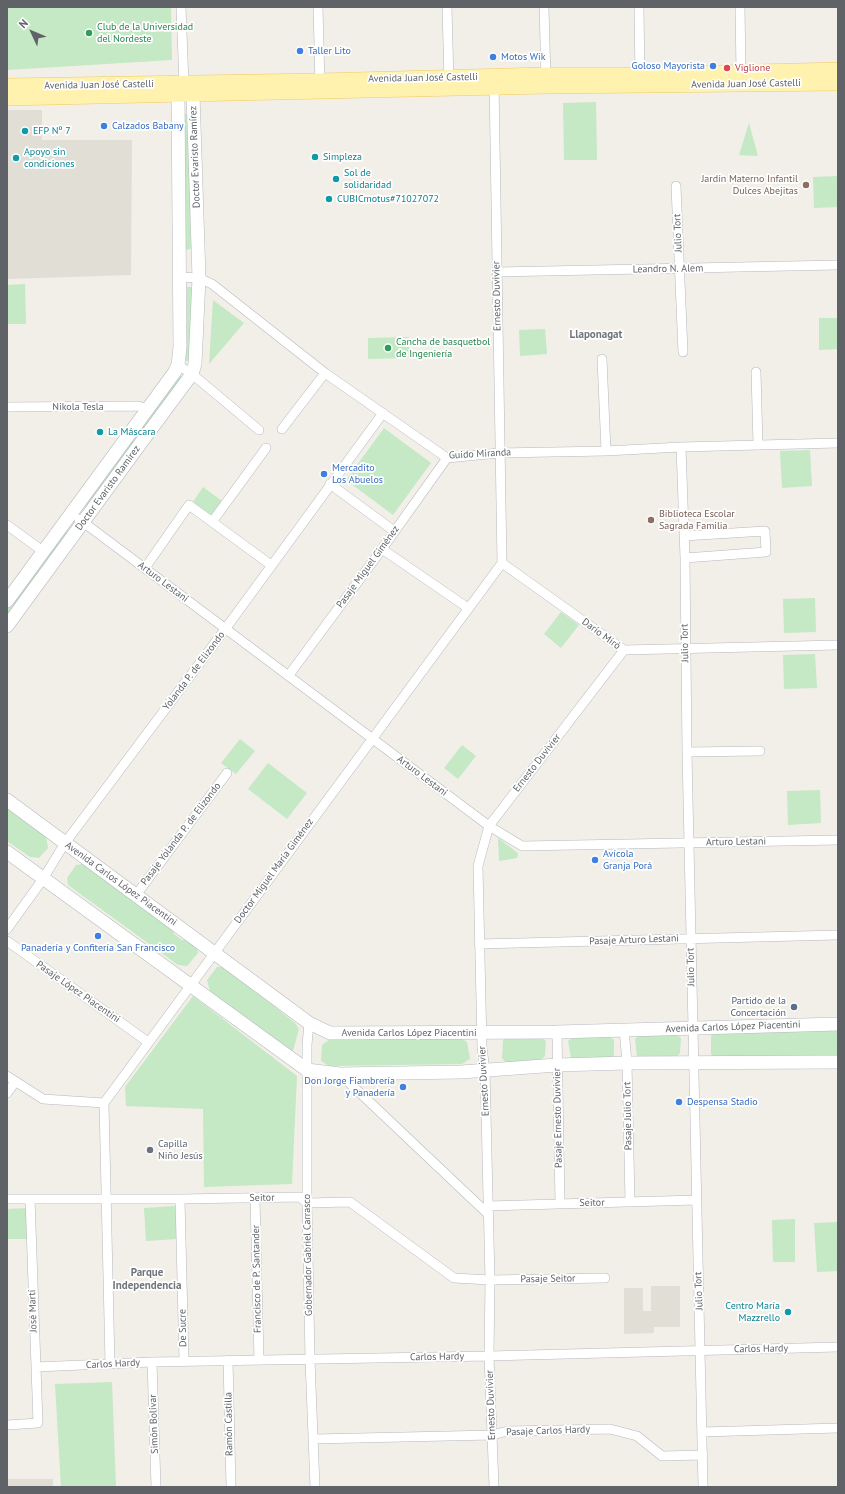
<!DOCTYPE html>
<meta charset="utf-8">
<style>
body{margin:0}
#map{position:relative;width:845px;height:1494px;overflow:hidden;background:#f1efe8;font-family:"PT Sans",sans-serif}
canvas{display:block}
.frame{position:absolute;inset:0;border:8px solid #5f6368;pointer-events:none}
.north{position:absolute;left:12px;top:12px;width:40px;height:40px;-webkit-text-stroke:3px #fff;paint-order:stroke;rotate:314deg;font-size:11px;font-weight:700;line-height:16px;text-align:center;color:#5f6368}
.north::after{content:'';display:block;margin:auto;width:14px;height:18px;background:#5f6368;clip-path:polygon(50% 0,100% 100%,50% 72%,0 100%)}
</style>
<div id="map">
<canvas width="845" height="1494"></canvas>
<div class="frame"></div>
<div class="north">N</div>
</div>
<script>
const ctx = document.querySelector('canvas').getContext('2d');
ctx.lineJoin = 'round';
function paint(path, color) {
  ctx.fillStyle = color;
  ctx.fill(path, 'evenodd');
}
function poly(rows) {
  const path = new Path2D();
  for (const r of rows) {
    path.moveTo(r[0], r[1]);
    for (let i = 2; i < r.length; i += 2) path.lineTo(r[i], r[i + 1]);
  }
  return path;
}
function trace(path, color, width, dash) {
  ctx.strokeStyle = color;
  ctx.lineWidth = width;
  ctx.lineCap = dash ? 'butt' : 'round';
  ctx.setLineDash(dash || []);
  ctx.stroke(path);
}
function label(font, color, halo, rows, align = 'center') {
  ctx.font = font + ' "PT Sans",sans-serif';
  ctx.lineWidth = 3.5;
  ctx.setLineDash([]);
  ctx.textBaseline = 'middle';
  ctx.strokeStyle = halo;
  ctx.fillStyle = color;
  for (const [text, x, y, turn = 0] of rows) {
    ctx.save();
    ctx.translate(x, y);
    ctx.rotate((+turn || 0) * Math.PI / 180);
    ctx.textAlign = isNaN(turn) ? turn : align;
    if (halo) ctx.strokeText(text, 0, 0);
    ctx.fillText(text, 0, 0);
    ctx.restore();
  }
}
const education = poly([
 [7,110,42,110,42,140,132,140,131,275,7,279],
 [651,1286,680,1286,680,1327,654,1327,654,1333,624,1334,624,1288,643,1288,643,1311,651,1311],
 [7,1479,53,1479,53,1487,7,1487]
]);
const green = poly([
 [7,7,171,7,172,60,7,70],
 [596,102,597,160,564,160,563,103],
 [182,114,189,114,191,249,185,250],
 [749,123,758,156,739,155],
 [838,176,838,207,814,208,813,177],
 [25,284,26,324,7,324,7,285],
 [187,287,193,287,191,361,186,361],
 [213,300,244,323,209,364],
 [819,318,838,318,838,349,819,350],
 [545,329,547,354,520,356,519,330],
 [409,337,409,358,368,359,368,338],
 [178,375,183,377,145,429,140,427],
 [384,428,431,463,393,515,346,480],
 [131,439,136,443,87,508,84,503],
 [810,450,812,486,782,488,780,451],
 [203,487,222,501,211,515,193,502],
 [64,531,70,533,7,618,7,609],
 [815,598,816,632,784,633,783,599],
 [561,612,579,625,561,648,544,634],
 [815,654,817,688,784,689,783,655],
 [240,739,255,751,236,774,221,763],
 [462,745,476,756,458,779,444,768],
 [268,763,307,793,287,819,248,789],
 [820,790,821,823,788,825,787,791],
 [7,807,46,836,48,848,39,858,30,857,7,841],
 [498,838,518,853,517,858,499,861],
 [83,864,172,929,174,934,182,940,186,939,197,948,198,953,187,966,178,965,68,885,67,878,76,865],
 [217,967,225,967,295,1023,299,1029,293,1051,289,1050,210,991,207,980],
 [193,996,297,1076,292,1184,204,1187,203,1109,126,1106,125,1087],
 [838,1029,838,1055,715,1058,711,1054,711,1036,717,1031],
 [644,1032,674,1033,681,1038,680,1053,674,1059,642,1060,637,1056,635,1039],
 [577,1034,607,1035,614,1040,614,1055,608,1061,575,1062,571,1058,568,1041],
 [508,1035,539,1036,546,1041,545,1056,539,1062,506,1063,502,1058,503,1040],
 [332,1038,461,1038,467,1042,470,1059,462,1064,329,1066,321,1061,322,1045],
 [175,1206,177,1239,146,1241,144,1208],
 [28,1208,29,1239,7,1239,7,1209],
 [795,1219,795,1262,773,1262,772,1220],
 [838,1222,838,1271,817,1272,814,1223],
 [112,1382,116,1487,61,1487,55,1384]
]);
const street = poly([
 [181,7,184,84],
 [318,7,320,85],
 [447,7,449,82],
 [544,7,546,79],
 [639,7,640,80],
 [740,7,741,73,742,75],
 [494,82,502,563],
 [676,186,683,352],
 [497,272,838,265],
 [180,277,199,278,212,284,325,373,447,458,499,453,606,451,681,447,838,443],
 [602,359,606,451],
 [178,365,192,374,259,430],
 [756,372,758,445],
 [7,407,138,406,148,409],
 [282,429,325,373],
 [681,447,685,558,687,752,703,1487],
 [330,484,394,531],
 [79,519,489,826,522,846,838,840],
 [212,522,266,448],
 [7,525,44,552],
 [684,536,765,531,766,552,685,558],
 [382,549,468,608],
 [502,563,624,650,838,645],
 [145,568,189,505,271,565],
 [289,675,382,549,447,458],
 [687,752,760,751],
 [136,895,227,773],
 [7,929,43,879,65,843,226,628,383,413],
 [7,941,148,1042],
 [479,944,838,935],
 [309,1023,307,1045,307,1203,310,1360,315,1487],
 [624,1029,627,1063,630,1202],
 [557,1032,560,1204],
 [340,1074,488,1214],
 [7,1076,43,1099,104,1103],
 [7,1093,15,1082],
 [255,1198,259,1360],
 [7,1199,180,1199,300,1197,307,1203,350,1202,454,1278,490,1280,605,1278],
 [180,1199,184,1361],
 [488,1206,696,1200],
 [228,1360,231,1487],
 [152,1362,156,1487],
 [110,1364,104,1103,502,563],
 [36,1367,152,1362,489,1356,838,1347],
 [7,1425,38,1423,30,1199],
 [702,1432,838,1428],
 [314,1439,492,1435,508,1431,610,1429,637,1436,662,1456,703,1455],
 [494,1487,489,1356,490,1280,485,1071,482,1047,478,866,489,826,624,650]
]);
const secondary = poly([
 [7,601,174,373,178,365,180,347,178,94,184,84,193,94,199,278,195,364,192,374,146,436,7,626],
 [7,800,309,1023,330,1033,557,1032,838,1024],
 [7,852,307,1070,340,1074,461,1072,557,1065,627,1063,838,1062]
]);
const primary = poly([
 [7,86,320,81,546,75,640,75,838,70],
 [7,98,547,86,838,83]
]);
const markers = [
 [89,33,4,"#2e9e5b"],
 [300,51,4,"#3f7fe0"],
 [493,57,4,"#3f7fe0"],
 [713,66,4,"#3f7fe0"],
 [727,68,4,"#e0444e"],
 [104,126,4,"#3f7fe0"],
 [25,131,4,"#0f9aa8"],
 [315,157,4,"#0f9aa8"],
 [16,158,4,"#0f9aa8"],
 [336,179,4,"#0f9aa8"],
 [806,185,4,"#8d6e63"],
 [329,199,4,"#0f9aa8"],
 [388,348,4,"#2e9e5b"],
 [100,432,4,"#0f9aa8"],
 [324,474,4,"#3f7fe0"],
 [651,520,4,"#8d6e63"],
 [595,860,4,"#3f7fe0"],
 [98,936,4,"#3f7fe0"],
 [794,1007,4,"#5c6f8a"],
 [403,1087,4,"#3f7fe0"],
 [679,1102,4,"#3f7fe0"],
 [150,1150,4,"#6b7280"],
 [788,1312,4,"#0f9aa8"]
];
const leisureNames = [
 ["Club de la Universidad",97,27],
 ["del Nordeste",97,39],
 ["Cancha de basquetbol",396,342],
 ["de Ingeniería",396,354]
];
const shopNames = [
 ["Taller Lito",308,51],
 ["Motos Wik",501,57],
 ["Goloso Mayorista",705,66,"right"],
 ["Calzados Babany",112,126],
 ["Mercadito",332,468],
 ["Los Abuelos",332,480],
 ["Avícola",603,854],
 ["Granja Porá",603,866],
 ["Panadería y Confitería San Francisco",98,948,"center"],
 ["Don Jorge Fiambrería",395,1081,"right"],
 ["y Panadería",395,1093,"right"],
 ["Despensa Stadio",687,1102]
];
const healthNames = [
 ["Viglione",735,68]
];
const streetNames = [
 ["Avenida Juan José Castelli",423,78,-1],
 ["Avenida Juan José Castelli",746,84,-1],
 ["Avenida Juan José Castelli",99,85,-1],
 ["Doctor Evaristo Ramírez",195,157,-92],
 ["Julio Tort",678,233,-92],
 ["Leandro N. Alem",668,269,-1],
 ["Ernesto Duvivier",497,296,-91],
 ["Nikola Tesla",78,407],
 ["Guido Miranda",480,454,-3],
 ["Doctor Evaristo Ramírez",108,488,-54],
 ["Pasaje Miguel Giménez",368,567,-54],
 ["Arturo Lestani",163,582,37],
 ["Darío Miró",601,634,36],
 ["Julio Tort",685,643,-91],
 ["Yolanda P. de Elizondo",194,671,-53],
 ["Ernesto Duvivier",537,763,-52],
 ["Arturo Lestani",422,776,37],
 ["Pasaje Yolanda P. de Elizondo",181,834,-53],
 ["Arturo Lestani",736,842,-1],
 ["Doctor Miguel María Giménez",274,871,-54],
 ["Avenida Carlos López Piacentini",121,884,36],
 ["Pasaje Arturo Lestani",634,940,-2],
 ["Julio Tort",691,967,-91],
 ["Pasaje López Piacentini",78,992,35],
 ["Avenida Carlos López Piacentini",733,1027,-2],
 ["Avenida Carlos López Piacentini",409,1033],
 ["Ernesto Duvivier",484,1081,-93],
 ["Pasaje Julio Tort",628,1116,-91],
 ["Pasaje Ernesto Duvivier",558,1118,-91],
 ["Seitor",262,1198,-1],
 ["Seitor",592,1203,-1],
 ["Gobernador Gabriel Carrasco",308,1255,-91],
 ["Francisco de P. Santander",257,1279,-91],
 ["Pasaje Seitor",548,1279,-1],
 ["Julio Tort",699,1291,-92],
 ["José Martí",33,1311,-92],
 ["De Sucre",183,1328,-91],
 ["Carlos Hardy",761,1349,-1],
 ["Carlos Hardy",437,1357,-1],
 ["Carlos Hardy",113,1364,-3],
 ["Ernesto Duvivier",491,1405,-92],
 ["Simón Bolívar",154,1424,-92],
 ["Ramón Castilla",229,1424,-91],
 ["Pasaje Carlos Hardy",548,1431,-2]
];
const cultureNames = [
 ["EFP Nº 7",33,131],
 ["Apoyo sin",24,152],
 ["condiciones",24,164],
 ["Simpleza",323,157],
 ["Sol de",344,173],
 ["solidaridad",344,185],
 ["CUBICmotus#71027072",337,199],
 ["La Máscara",108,432],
 ["Centro María",780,1306,"right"],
 ["Mazzrello",780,1318,"right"]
];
const educationNames = [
 ["Jardín Materno Infantil",798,179],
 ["Dulces Abejitas",798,191],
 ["Biblioteca Escolar",659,514,"left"],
 ["Sagrada Familia",659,526,"left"]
];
const serviceNames = [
 ["Partido de la",786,1001],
 ["Concertación",786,1013]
];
const worshipNames = [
 ["Capilla",158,1144],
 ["Niño Jesús",158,1156]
];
const neighbourhoodNames = [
 ["Llaponagat",596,335],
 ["Parque",147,1273],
 ["Independencia",147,1286]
];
paint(education, '#e1ded6');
paint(green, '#c5e8c5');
trace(street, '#b5b8bc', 10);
trace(secondary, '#b6babf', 14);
trace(primary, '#f2c960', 16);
trace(street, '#fff', 9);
trace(secondary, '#fff', 13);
trace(primary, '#fff2af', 15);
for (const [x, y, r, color] of markers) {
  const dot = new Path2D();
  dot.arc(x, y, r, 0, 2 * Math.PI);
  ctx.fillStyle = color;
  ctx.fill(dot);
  trace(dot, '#fff', 1.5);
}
label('10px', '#27864d', '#fff', leisureNames, 'left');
label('10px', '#366cbe', '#fff', shopNames, 'left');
label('10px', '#be3a42', '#fff', healthNames, 'left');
label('10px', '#5f6368', '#fff', streetNames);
label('10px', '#0d838f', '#fff', cultureNames, 'left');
label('10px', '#785e54', '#fff', educationNames, 'right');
label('10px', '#4e5e75', '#fff', serviceNames, 'right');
label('10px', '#5b616d', '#fff', worshipNames, 'left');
label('bold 11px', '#70757a', '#fff', neighbourhoodNames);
</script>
